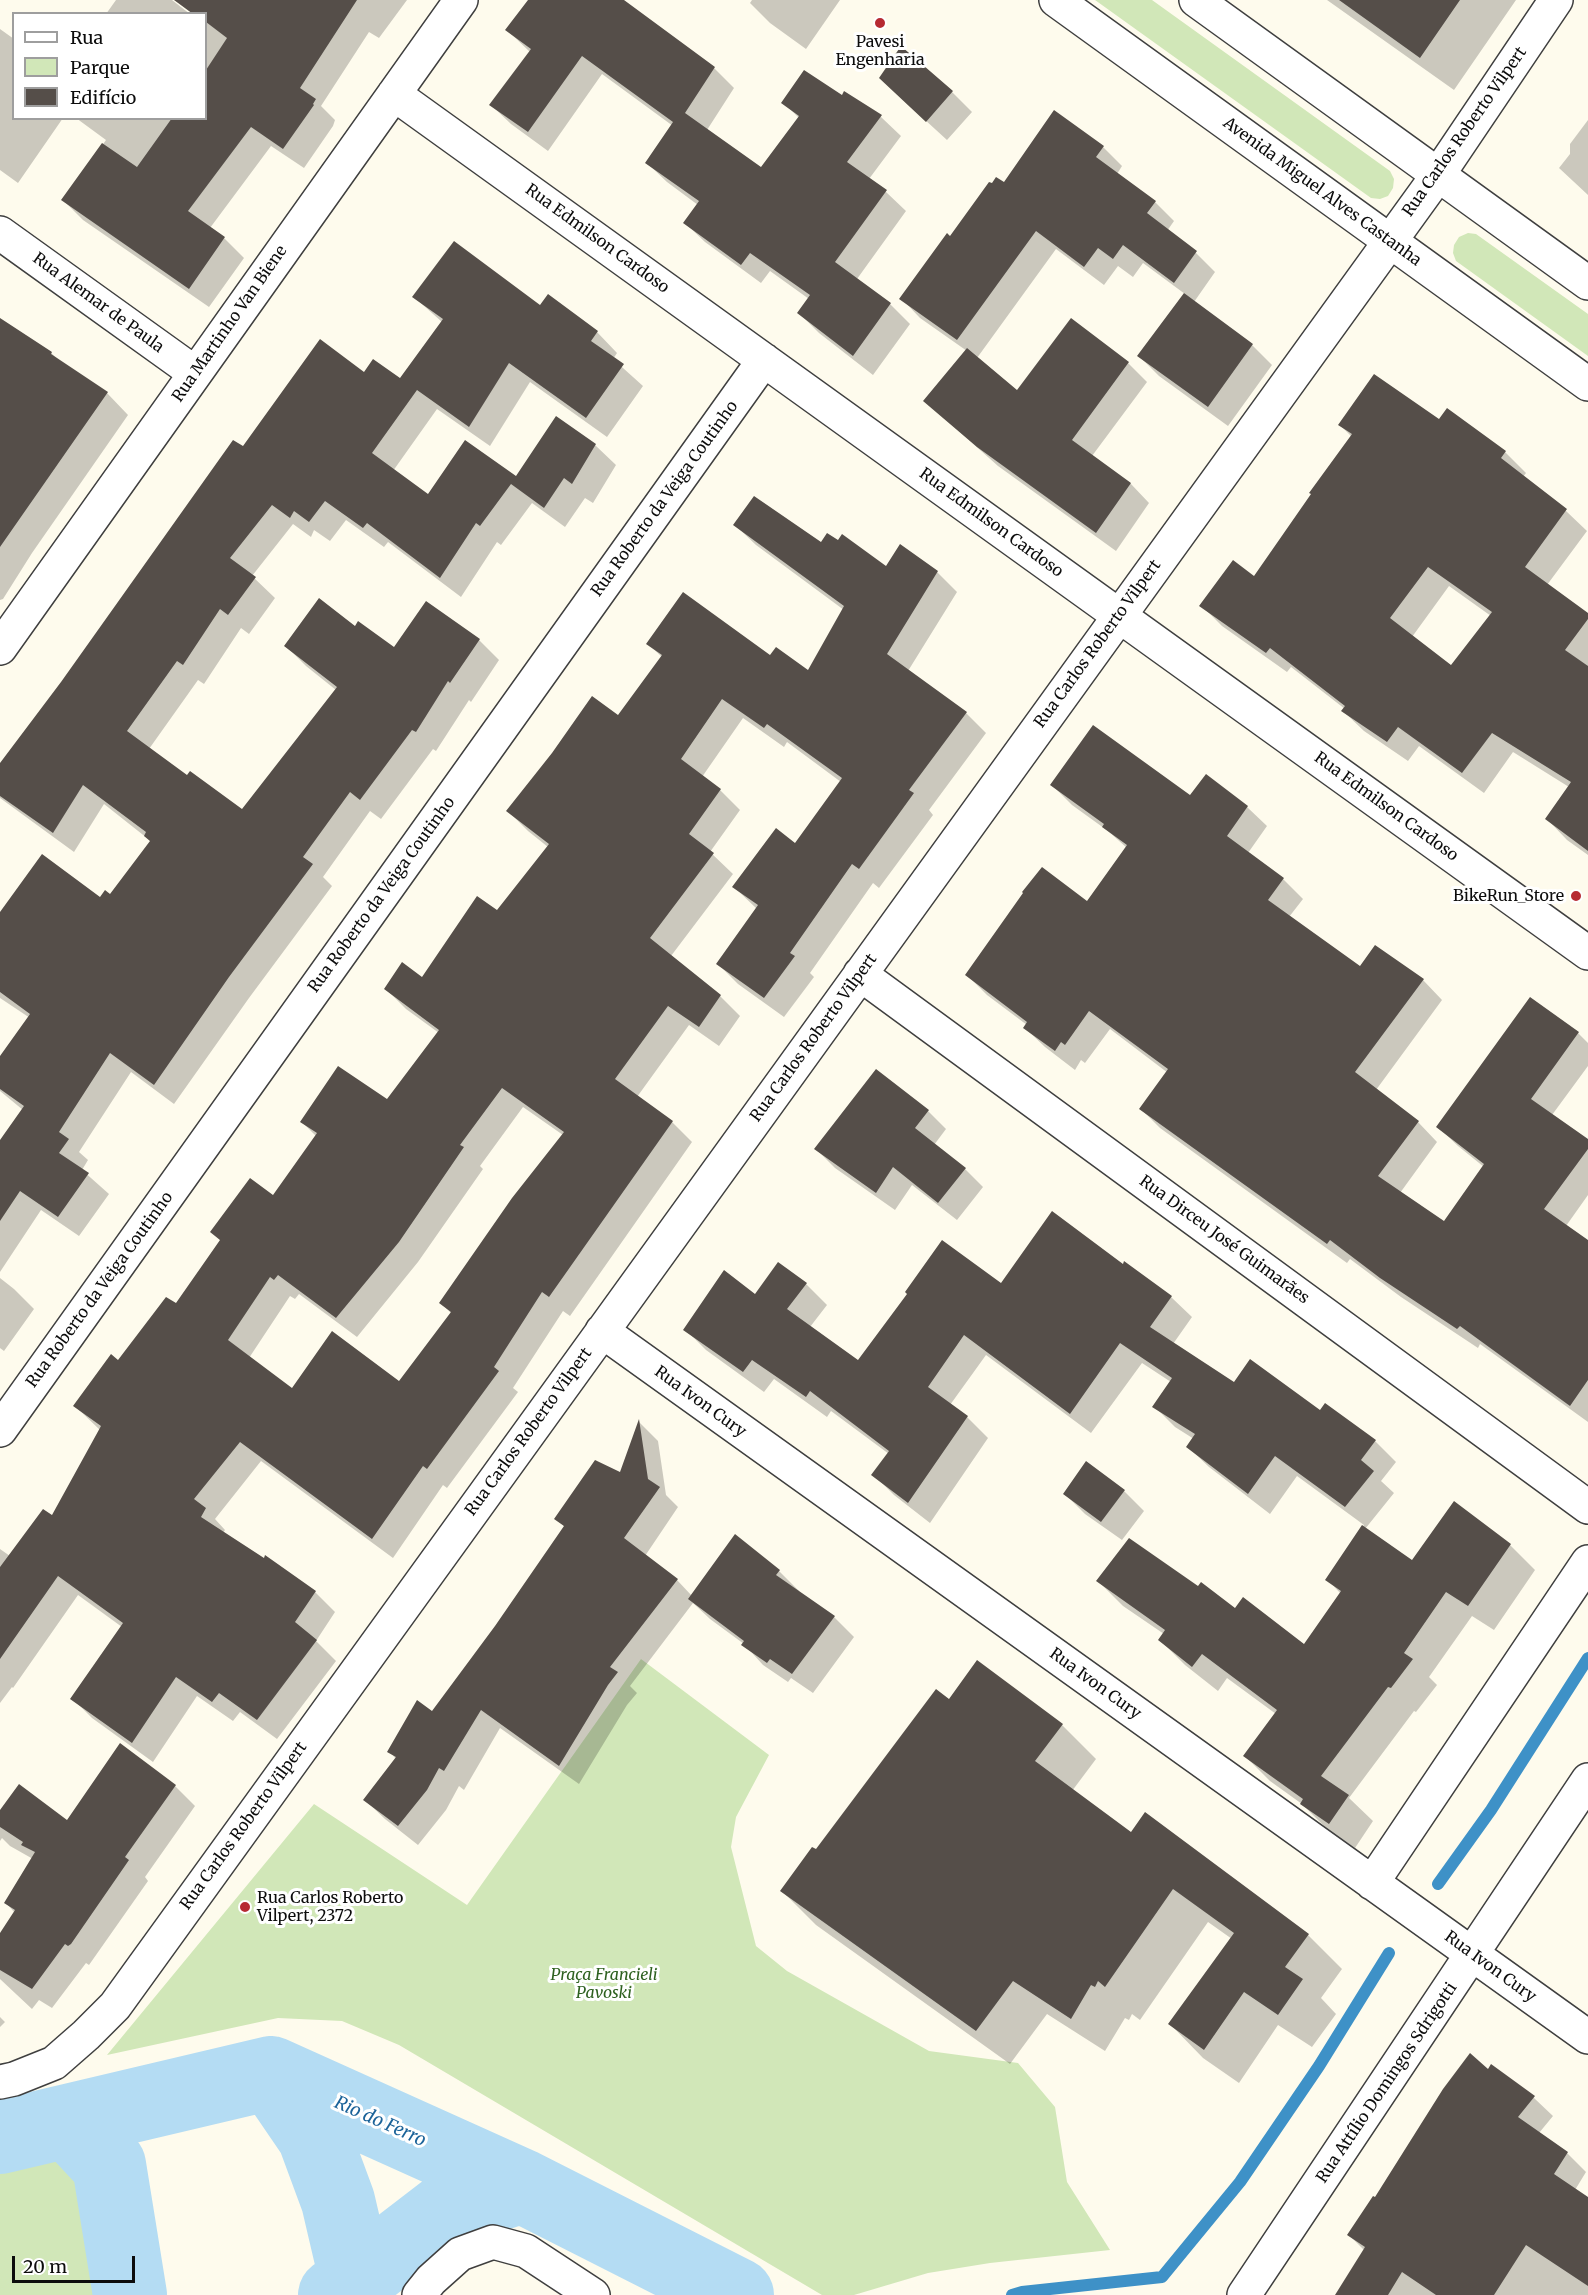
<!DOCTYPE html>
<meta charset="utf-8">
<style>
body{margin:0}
#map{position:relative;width:1588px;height:2295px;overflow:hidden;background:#fefbed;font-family:Merriweather,serif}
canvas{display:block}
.legend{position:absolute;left:12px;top:12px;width:195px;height:108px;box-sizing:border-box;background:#fff;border:2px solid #9e9e9e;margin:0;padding:8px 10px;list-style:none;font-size:18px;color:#0c0c0c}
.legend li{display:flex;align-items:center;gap:12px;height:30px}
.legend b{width:30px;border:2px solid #9e9e9e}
.scale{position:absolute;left:12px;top:2256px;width:123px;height:27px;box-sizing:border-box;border:3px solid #0c0c0c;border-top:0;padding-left:8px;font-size:18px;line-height:21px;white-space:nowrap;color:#0c0c0c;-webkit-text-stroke:4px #fff;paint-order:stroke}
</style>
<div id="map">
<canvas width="1588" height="2295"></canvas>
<ul class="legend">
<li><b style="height:8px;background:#fff"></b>Rua</li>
<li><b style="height:16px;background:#d1e7b8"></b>Parque</li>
<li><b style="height:16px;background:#554e49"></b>Edifício</li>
</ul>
<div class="scale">20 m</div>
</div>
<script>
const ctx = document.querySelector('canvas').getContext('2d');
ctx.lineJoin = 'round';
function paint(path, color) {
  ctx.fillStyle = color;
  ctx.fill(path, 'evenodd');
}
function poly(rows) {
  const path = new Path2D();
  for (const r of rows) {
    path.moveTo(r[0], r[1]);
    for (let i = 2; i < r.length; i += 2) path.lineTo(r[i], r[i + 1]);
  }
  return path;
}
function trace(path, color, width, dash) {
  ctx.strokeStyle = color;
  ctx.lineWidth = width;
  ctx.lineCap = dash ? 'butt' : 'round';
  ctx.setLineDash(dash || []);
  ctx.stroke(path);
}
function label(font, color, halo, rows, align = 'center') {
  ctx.font = font + ' Merriweather,serif';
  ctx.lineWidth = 6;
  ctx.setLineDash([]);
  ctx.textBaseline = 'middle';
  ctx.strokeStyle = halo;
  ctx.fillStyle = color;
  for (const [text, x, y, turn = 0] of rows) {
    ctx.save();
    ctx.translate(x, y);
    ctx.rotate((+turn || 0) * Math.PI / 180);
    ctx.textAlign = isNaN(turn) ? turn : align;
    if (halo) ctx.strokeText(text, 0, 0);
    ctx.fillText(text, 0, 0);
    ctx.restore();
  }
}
const green = poly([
 [1095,0,1152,0,1390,171,1394,179,1393,188,1388,196,1380,199,1371,198],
 [1468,233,1476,234,1588,314,1588,356,1456,261,1453,253,1454,245,1459,237],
 [641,1659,769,1755,736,1817,731,1847,756,1946,787,1971,929,2051,1018,2063,1055,2107,1067,2182,1110,2250,990,2263,928,2273,854,2295,822,2295,399,2045,342,2021,278,2018,107,2055,314,1804,467,1905],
 [14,2134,109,2165,130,2295,0,2295,0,2137]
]);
const shadow = poly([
 [116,0,172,0,190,14,106,14],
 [201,0,407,0,379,38,369,32,321,106,335,120,333,126,304,168,271,146,210,228,224,238,244,258,209,307,83,220,63,200,106,140,76,118,206,118,206,14,191,14],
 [530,0,621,0,714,68,734,88,707,130,761,169,799,118,783,102,842,97,845,93,881,117,901,136,869,179,886,192,906,211,857,279,890,304,910,324,873,375,819,333,799,313,809,299,770,271,761,283,705,242,685,223,698,205,667,182,647,163,673,126,602,74,548,151,511,124,491,105,530,52,507,30],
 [752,0,840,0,806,49,770,23,750,3],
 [1327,0,1516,0,1454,90],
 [0,29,14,39,14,118,63,118,18,183,0,170],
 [952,92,972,112,947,140,901,98],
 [1588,120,1588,195,1559,168,1570,154,1570,144],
 [1103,147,1122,166,1117,174,1155,202,1174,221,1167,231,1196,253,1215,272,1194,302,1252,345,1272,365,1228,426,1159,376,1139,356,1185,294,1143,263,1133,277,1118,266,1104,285,1056,249,977,358,1017,392,1128,363,1147,382,1092,456,1131,484,1149,503,1116,551,998,466,925,401,967,351,920,318,901,298,950,238,1004,184],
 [414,297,541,307,597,332,617,353,613,359,643,386,607,437,530,382,490,446,437,409,393,471,428,496,516,478,595,445,616,465,593,503,585,498,565,527,532,503,501,545,497,542,461,597,388,542,384,547,346,520,330,541,314,530,311,537,293,524,252,576,275,598,249,634,241,628,204,684,198,680,149,749,187,777,243,811,336,690,306,666,286,646,355,629,395,649,479,640,499,660,471,702,469,700,436,751,433,749,381,819,370,811,323,877,332,886,249,998,174,1104,131,1072,79,1152,88,1160,82,1170,109,1194,79,1236,41,1210,0,1272,0,1142,23,1110,0,1091,0,1058,30,1018,0,998,0,912,100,899,110,896,152,842,104,804,74,852,0,798,0,767,243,448,364,375,400,380,442,322],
 [0,320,51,353,61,362,107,393,128,415,32,553,3,599,0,600],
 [1448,410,1505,452,1526,473,1523,477,1566,511,1587,531,1547,585,1588,615,1588,855,1567,840,1547,819,1569,787,1513,752,1484,793,1419,746,1408,761,1364,731,1343,711,1345,709,1291,667,1287,672,1222,626,1201,605,1254,578,1352,437,1340,425,1440,422],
 [1449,586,1491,616,1452,667,1412,637],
 [735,525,821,544,887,568,937,572,957,592,908,671,966,713,986,733,929,810,933,815,879,888,873,883,810,973,814,977,784,1017,738,984,718,964,757,909,734,887,796,846,841,782,787,742,784,747,743,718,702,777,720,790,740,810,710,852,733,874,671,956,720,996,740,1016,719,1046,689,1025,637,1097,672,1122,692,1142,570,1316,563,1311,513,1388,518,1392,447,1488,443,1485,393,1558,261,1461,215,1519,225,1530,223,1533,315,1592,335,1612,316,1641,336,1661,277,1739,240,1712,233,1721,197,1696,153,1762,92,1718,72,1698,122,1627,78,1595,13,1688,12,1687,0,1703,0,1549,10,1556,52,1518,100,1430,75,1406,176,1306,221,1241,212,1232,274,1197,316,1136,302,1122,388,1101,439,1033,406,1009,386,989,422,979,497,912,548,847,528,831,508,811,618,717,662,657,648,644,770,657,809,673,844,610,756,545],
 [523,1107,563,1135,441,1303,452,1314,399,1384,292,1390,249,1358,290,1296,295,1299,299,1294,357,1337,418,1262,483,1169,480,1166],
 [1206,776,1247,807,1267,826,1248,853,1283,879,1303,899,1289,917,1360,969,1423,980,1442,1000,1376,1090,1418,1122,1437,1142,1400,1193,1444,1223,1484,1167,1458,1146,1438,1127,1530,999,1578,1033,1588,1043,1588,1066,1552,1115,1588,1141,1588,1195,1566,1226,1588,1242,1588,1422,1480,1344,1478,1348,1401,1297,1350,1259,1347,1263,1160,1128,1141,1109,1168,1073,1110,1029,1085,1063,1081,1060,1075,1070,1045,1047,1025,1028,1027,1025,987,995,967,975,1087,903,1127,848,1108,831,1072,805,1052,785,1191,797],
 [928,1111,946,1129,934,1145,965,1169,983,1187,957,1220,912,1185,895,1210,835,1168,816,1149],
 [1123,1266,1171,1297,1192,1317,1173,1344,1234,1384,1320,1412,1325,1406,1375,1441,1396,1462,1381,1481,1394,1493,1365,1529,1412,1562,1454,1504,1510,1545,1535,1570,1494,1630,1472,1616,1429,1677,1437,1685,1416,1712,1414,1711,1349,1798,1373,1821,1355,1848,1327,1829,1302,1804,1270,1781,1245,1756,1276,1714,1227,1678,1218,1691,1185,1665,1160,1640,1164,1634,1123,1606,1098,1581,1198,1588,1235,1610,1305,1646,1341,1594,1327,1579,1364,1525,1297,1476,1270,1514,1209,1467,1188,1447,1194,1439,1175,1427,1154,1406,1171,1382,1142,1363,1091,1433,986,1355,950,1405,967,1417,988,1438,930,1523,894,1495,873,1474,889,1454,831,1411,827,1417,774,1379,764,1392,706,1350,685,1329,756,1296,806,1284,827,1305,810,1327,858,1362,1001,1285],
 [0,1278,14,1289,34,1309,4,1351,0,1348],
 [639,1422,658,1441,666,1495,678,1507,645,1556,677,1580,692,1596,779,1571,799,1591,798,1592,834,1617,854,1637,813,1693,791,1678,788,1682,763,1665,744,1644,710,1619,693,1603,630,1686,637,1693,627,1705,579,1784,500,1728,464,1790,459,1786,446,1810,418,1845,385,1819,365,1800,396,1759,389,1751,432,1713,496,1627,565,1527,556,1518,621,1474],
 [1124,1491,1144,1511,1122,1540,1085,1514,1065,1494],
 [949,1701,1062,1725,1096,1759,1072,1791,1131,1834,1308,1935,1342,1969,1321,1998,1336,2014,1312,2047,1278,2025,1239,2083,1203,2058,1170,2024,1232,1939,1208,1922,1140,2020,1132,2014,1129,2020,1125,2018,1105,2051,1047,2014,1010,2064,816,1925,782,1891],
 [175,1786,195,1806,145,1877,148,1881,89,1965,86,1963,52,2008,39,2000,32,2009,0,1979,0,1936,15,1913,6,1903,33,1859,10,1846,2,1838,0,1841,0,1813,68,1822],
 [0,2017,5,2022,0,2027],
 [1492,2066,1534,2098,1553,2116,1539,2133,1567,2153,1586,2172,1575,2190,1588,2199,1588,2295,1337,2295,1365,2251,1349,2235,1375,2199]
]);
const stream = poly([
 [1438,1884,1491,1810,1588,1658],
 [1012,2295,1022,2292,1162,2277,1240,2182,1319,2066,1389,1953]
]);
const river = poly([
 [271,2073,314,2136,338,2201,356,2278],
 [68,2121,109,2165,130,2295],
 [0,2137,271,2073,522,2186,737,2295],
 [335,2295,443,2212,522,2186]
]);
const building = poly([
 [174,0,357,0,300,88,316,99,313,104,314,105,283,149,251,127,188,211,225,237,189,289,61,200,102,143,137,167,172,118,206,118,206,70,227,38,206,22,206,14,193,14],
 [528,0,624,0,715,67,685,113,761,167,799,116,781,103,804,70,842,95,844,91,882,115,847,162,887,190,835,262,891,303,853,356,797,313,810,295,750,253,741,265,683,223,699,201,645,163,673,122,582,56,528,132,489,105,531,49,505,30],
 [1339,0,1460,0,1420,58],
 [901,46,953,91,926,122,879,78],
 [1054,110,1104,146,1096,157,1156,201,1147,213,1197,251,1174,283,1123,245,1113,259,1098,248,1084,267,1036,231,957,340,899,299,947,233,950,236,989,182,992,183,996,177,1004,182],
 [454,241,540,305,548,294,598,331,591,341,624,364,586,418,509,363,469,427,417,390,372,453,428,494,465,440,516,476,556,416,596,444,572,484,564,478,544,508,511,484,480,526,476,523,440,578,367,523,363,528,325,501,309,522,294,511,290,518,272,505,230,558,256,577,228,615,220,609,183,665,177,661,127,731,187,775,190,771,242,809,337,687,284,646,319,598,355,626,358,621,394,647,426,601,480,639,450,683,448,681,416,732,412,730,360,800,350,792,303,857,313,864,229,977,154,1085,110,1053,59,1132,69,1139,59,1153,89,1173,58,1217,20,1191,0,1221,0,1140,24,1106,0,1089,0,1056,30,1014,0,992,0,912,42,854,100,897,105,890,110,894,150,841,144,836,146,832,83,785,53,833,0,796,0,763,61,682,233,440,243,446,320,339,364,372,373,359,400,378,443,319,412,297],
 [1184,293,1253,344,1208,407,1137,356],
 [0,318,52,352,51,354,108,392,0,547],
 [1071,318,1129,362,1072,440,1131,483,1096,533,977,447,923,401,967,348,1017,390],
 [1374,374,1439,419,1447,408,1506,451,1501,458,1567,509,1525,567,1588,613,1588,619,1565,650,1588,666,1588,851,1545,819,1571,782,1492,733,1462,773,1398,727,1387,742,1341,711,1345,706,1270,648,1266,653,1199,606,1233,560,1254,576,1311,494,1309,493,1352,434,1338,425],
 [1428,567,1492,612,1451,665,1390,618],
 [754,496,821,542,827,533,838,540,842,534,886,566,900,544,938,571,887,654,967,712,909,790,914,793,859,869,852,864,790,953,795,956,764,998,716,964,758,905,732,887,776,828,795,843,842,778,767,724,764,728,722,699,681,759,721,789,689,834,714,853,650,938,721,995,699,1027,668,1006,615,1079,673,1121,549,1297,542,1292,494,1367,499,1371,427,1469,423,1466,372,1539,240,1442,194,1499,206,1508,201,1517,264,1558,265,1555,316,1591,295,1622,317,1640,257,1720,219,1693,212,1702,176,1677,132,1743,70,1699,123,1623,58,1576,0,1659,0,1567,43,1509,52,1515,101,1426,73,1406,111,1354,118,1360,166,1297,176,1303,220,1240,210,1232,250,1178,273,1195,317,1133,300,1122,338,1066,387,1099,439,1030,384,989,402,962,422,977,477,896,497,910,549,844,506,811,552,753,592,696,618,715,662,655,646,644,683,592,770,655,776,647,808,670,844,606,733,525],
 [502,1088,564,1132,512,1198,439,1303,451,1312,399,1381,332,1331,292,1388,228,1340,270,1277,274,1280,278,1275,336,1318,399,1242,464,1147,460,1145],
 [1093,725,1190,795,1206,774,1248,806,1227,836,1284,878,1268,900,1360,966,1375,945,1424,979,1355,1072,1419,1121,1378,1176,1444,1221,1484,1164,1436,1127,1530,997,1579,1032,1531,1099,1588,1139,1588,1149,1544,1209,1588,1240,1588,1380,1570,1406,1460,1326,1457,1329,1380,1278,1330,1240,1327,1244,1139,1109,1168,1069,1089,1011,1065,1045,1061,1042,1055,1051,1023,1028,1027,1022,965,975,1023,893,1022,892,1042,867,1087,901,1127,845,1102,827,1104,824,1050,785],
 [876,1069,929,1110,915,1128,966,1168,938,1203,893,1167,876,1193,814,1149],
 [1052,1211,1123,1264,1124,1261,1172,1296,1150,1327,1234,1382,1250,1359,1320,1410,1325,1403,1376,1440,1361,1460,1374,1471,1345,1507,1275,1456,1248,1494,1186,1447,1195,1434,1152,1407,1172,1378,1120,1343,1070,1414,964,1335,928,1387,968,1416,908,1503,871,1475,889,1451,810,1391,806,1397,752,1360,743,1372,683,1330,724,1270,755,1294,778,1262,807,1283,787,1309,858,1360,907,1294,905,1292,942,1240,1001,1283],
 [639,1419,648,1479,660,1487,624,1538,678,1579,610,1667,618,1672,608,1685,559,1766,481,1710,444,1771,439,1768,427,1790,398,1826,363,1800,396,1757,387,1752,417,1700,432,1711,495,1626,564,1526,554,1519,595,1460,620,1472],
 [1086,1461,1125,1490,1101,1522,1063,1494],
 [1454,1501,1511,1544,1468,1606,1446,1592,1404,1653,1413,1659,1391,1688,1388,1687,1321,1776,1349,1795,1329,1824,1300,1804,1303,1799,1243,1756,1277,1710,1202,1654,1192,1667,1158,1640,1165,1630,1096,1581,1129,1538,1198,1586,1201,1582,1235,1608,1243,1597,1304,1644,1341,1591,1325,1580,1362,1525,1412,1560],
 [735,1534,780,1570,776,1575,835,1616,792,1674,770,1659,767,1663,741,1645,744,1641,688,1599],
 [977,1660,1063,1724,1035,1761,1131,1832,1145,1812,1309,1934,1285,1967,1303,1979,1278,2015,1244,1992,1204,2050,1168,2024,1234,1933,1173,1889,1105,1987,1098,1981,1095,1987,1091,1985,1071,2019,1013,1981,976,2031,780,1891,812,1847,816,1849,936,1689,949,1699],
 [120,1743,176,1785,125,1857,129,1860,71,1944,68,1946,65,1944,32,1989,0,1970,0,1933,15,1910,4,1903,35,1852,21,1845,23,1842,0,1827,0,1810,19,1784,67,1820],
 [1470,2053,1488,2069,1491,2064,1535,2096,1518,2117,1568,2152,1554,2174,1588,2197,1588,2286,1526,2245,1494,2295,1436,2295,1402,2272,1388,2295,1335,2295,1365,2247,1347,2235,1373,2196,1375,2197,1443,2089]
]);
const minor = poly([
 [1056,0,1588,384],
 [1196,0,1588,283],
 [394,94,1588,953],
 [0,233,195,373],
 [0,648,461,0],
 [860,974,1588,1507],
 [602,1331,1588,2037],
 [0,1430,764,360],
 [1372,1883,1588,1562],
 [0,2082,14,2079,54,2063,86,2035,115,2006,1438,175,1556,0],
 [419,2295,431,2280,460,2254,493,2242,526,2251,593,2295],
 [1244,2295,1588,1780]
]);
const markers = [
 [880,23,6,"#b62a32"],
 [1576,896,6,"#b62a32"],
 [245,1907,6,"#b62a32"]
];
const poiNames = [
 ["Pavesi",880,42],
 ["Engenharia",880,60],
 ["BikeRun_Store",1564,896,"right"],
 ["Rua Carlos Roberto",257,1898,"left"],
 ["Vilpert, 2372",257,1916,"left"]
];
const streetNames = [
 ["Rua Carlos Roberto Vilpert",1465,132,-55],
 ["Avenida Miguel Alves Castanha",1322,192,36],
 ["Rua Edmilson Cardoso",597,239,36],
 ["Rua Alemar de Paula",98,303,36],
 ["Rua Martinho Van Biene",230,324,-55],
 ["Rua Roberto da Veiga Coutinho",665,499,-54],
 ["Rua Edmilson Cardoso",991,523,36],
 ["Rua Carlos Roberto Vilpert",1098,644,-54],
 ["Rua Edmilson Cardoso",1386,807,36],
 ["Rua Roberto da Veiga Coutinho",382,895,-54],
 ["Rua Carlos Roberto Vilpert",814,1038,-54],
 ["Rua Dirceu José Guimarães",1224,1240,36],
 ["Rua Roberto da Veiga Coutinho",100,1290,-54],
 ["Rua Ivon Cury",700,1402,36],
 ["Rua Carlos Roberto Vilpert",529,1432,-54],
 ["Rua Ivon Cury",1095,1684,36],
 ["Rua Carlos Roberto Vilpert",244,1826,-54],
 ["Rua Ivon Cury",1490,1967,36],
 ["Rua Attílio Domingos Sdrigotti",1387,2083,-56]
];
const parkNames = [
 ["Praça Francieli",604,1975],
 ["Pavoski",604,1993]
];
const waterNames = [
 ["Rio do Ferro",380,2122,24]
];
paint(green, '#d1e7b8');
paint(shadow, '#0003');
trace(stream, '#3e91c7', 12);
trace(river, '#b4dcf3', 74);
paint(building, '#554e49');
trace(minor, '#3f3f3f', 36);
trace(minor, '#fff', 33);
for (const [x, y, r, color] of markers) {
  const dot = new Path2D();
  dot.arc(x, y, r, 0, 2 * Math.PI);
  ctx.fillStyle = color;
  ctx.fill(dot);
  trace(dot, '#fff', 2);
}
label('16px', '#0c0c0c', '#fff', poiNames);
label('16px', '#0c0c0c', '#fff', streetNames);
label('italic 16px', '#2e6120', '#fff', parkNames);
label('italic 18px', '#1b6399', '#fff', waterNames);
</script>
